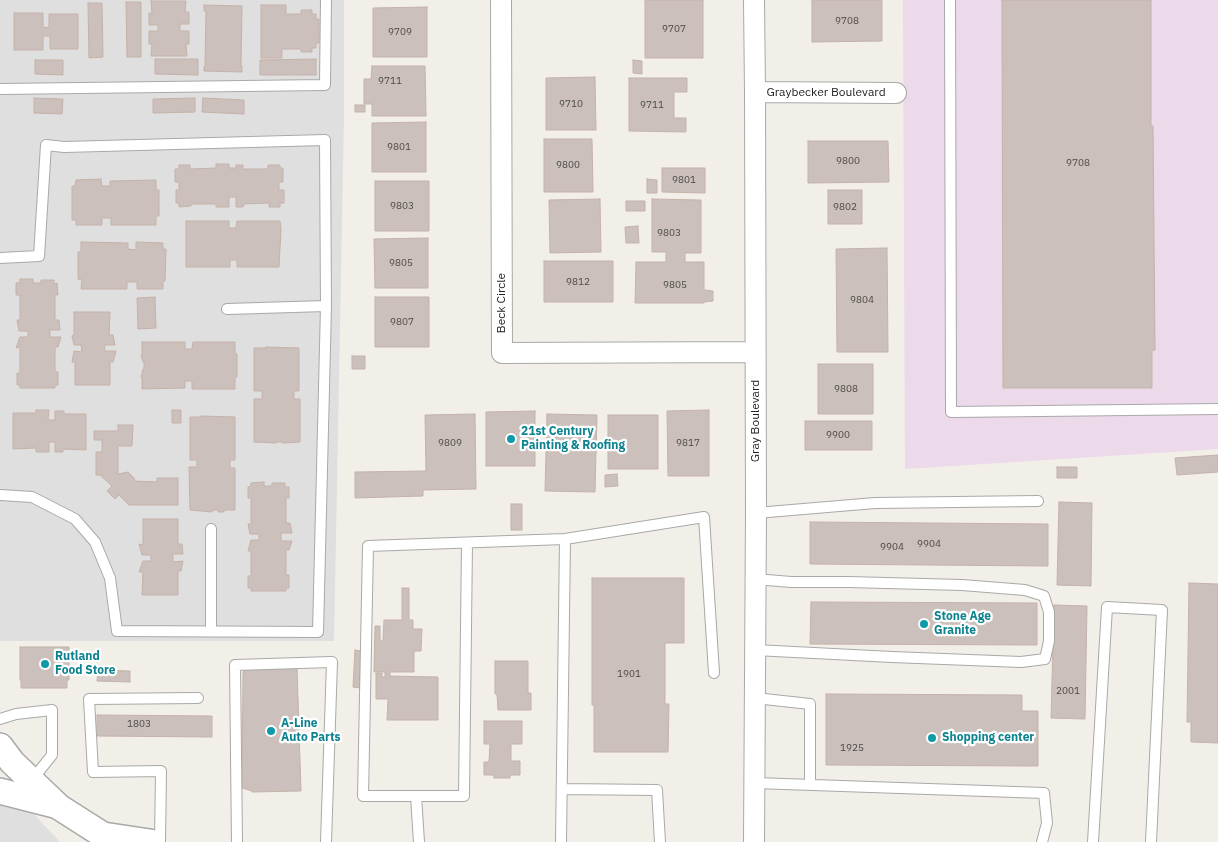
<!DOCTYPE html>
<style>
body{margin:0}
canvas{display:block;background:#f2eee8}
</style>
<canvas width="1218" height="842"></canvas>
<script>
const ctx = document.querySelector('canvas').getContext('2d');
ctx.lineJoin = 'round';
function paint(path, color) {
  ctx.fillStyle = color;
  ctx.fill(path, 'evenodd');
}
function poly(rows) {
  const path = new Path2D();
  for (const r of rows) {
    path.moveTo(r[0], r[1]);
    for (let i = 2; i < r.length; i += 2) path.lineTo(r[i], r[i + 1]);
  }
  return path;
}
function trace(path, color, width, dash) {
  ctx.strokeStyle = color;
  ctx.lineWidth = width;
  ctx.lineCap = dash ? 'butt' : 'round';
  ctx.setLineDash(dash || []);
  ctx.stroke(path);
}
function label(font, color, halo, rows, align = 'center') {
  ctx.font = font + ' "IBM Plex Sans",sans-serif';
  ctx.lineWidth = 4.5;
  ctx.setLineDash([]);
  ctx.textBaseline = 'middle';
  ctx.strokeStyle = halo;
  ctx.fillStyle = color;
  for (const [text, x, y, turn = 0] of rows) {
    ctx.save();
    ctx.translate(x, y);
    ctx.rotate((+turn || 0) * Math.PI / 180);
    ctx.textAlign = isNaN(turn) ? turn : align;
    if (halo) ctx.strokeText(text, 0, 0);
    ctx.fillText(text, 0, 0);
    ctx.restore();
  }
}
const residential = poly([
 [0,0,344,0,344,116,334,641,0,641],
 [0,778,60,842,0,842]
]);
const industrial = poly([
 [903,0,1218,0,1218,449,905,469]
]);
const building = poly([
 [645,0,703,0,703,58,645,58,645,0],
 [812,0,882,0,882,41,812,42,812,0],
 [1002,0,1151,0,1151,126,1153,126,1155,350,1152,350,1152,388,1003,388,1002,0],
 [151,1,186,1,185,12,189,12,189,24,180,24,180,31,189,31,189,44,186,44,187,56,151,56,152,44,149,44,149,31,158,31,158,25,149,25,149,13,152,13,151,1],
 [126,2,141,2,141,57,127,57,126,2],
 [88,3,102,3,103,57,89,58,88,3],
 [204,5,242,6,241,66,242,66,242,72,204,71,204,67,205,67,206,11,204,11,204,5],
 [261,5,286,5,286,14,301,14,301,10,312,10,312,14,316,14,316,19,319,19,319,43,316,43,316,48,312,48,312,52,301,52,301,49,282,49,282,58,261,58,261,5],
 [427,7,427,57,373,57,373,8,427,7],
 [14,13,43,13,43,27,49,28,49,14,78,14,78,49,50,49,50,36,43,36,43,50,14,50,14,13],
 [155,59,198,59,198,75,155,74,155,59],
 [316,59,316,75,260,75,260,60,316,59],
 [35,60,63,60,63,75,35,74,35,60],
 [633,60,642,61,642,74,633,73,633,60],
 [372,66,425,66,426,116,372,116,372,104,364,104,364,79,371,79,372,66],
 [595,77,596,130,546,130,546,78,595,77],
 [629,78,687,78,687,92,674,92,674,118,686,118,686,132,629,131,629,78],
 [34,98,63,99,62,114,34,113,34,98],
 [195,98,195,112,153,113,153,99,195,98],
 [203,98,244,100,244,114,202,112,203,98],
 [355,105,365,105,365,112,355,112,355,105],
 [426,122,426,172,372,172,372,123,426,122],
 [544,139,592,139,593,192,544,192,544,139],
 [808,141,888,141,889,182,808,183,808,141],
 [216,164,229,164,229,168,236,168,236,165,243,165,243,169,268,169,268,165,280,165,280,168,283,168,283,182,279,182,279,190,284,190,284,203,280,203,280,207,269,207,269,203,244,204,243,207,236,207,236,197,229,197,229,207,216,207,216,204,191,204,191,206,179,207,179,203,176,203,176,190,179,190,179,182,175,182,175,169,179,169,179,165,190,165,190,169,216,168,216,164],
 [662,168,705,168,705,193,662,192,662,168],
 [101,179,102,186,110,186,110,181,156,180,156,190,159,190,159,216,156,216,156,225,111,225,111,218,102,218,102,225,76,225,76,220,72,220,72,186,75,186,76,180,101,179],
 [647,179,657,180,657,193,647,193,647,179],
 [375,181,429,181,429,231,375,231,375,181],
 [828,190,862,190,862,224,828,224,828,190],
 [600,199,601,252,550,253,549,200,600,199],
 [652,199,701,200,701,253,685,253,685,262,704,262,704,290,713,291,713,301,704,302,704,303,635,303,636,262,666,262,666,252,652,252,652,199],
 [626,201,645,201,645,211,626,211,626,201],
 [186,221,229,221,229,228,236,228,237,221,280,221,281,229,279,267,237,267,237,260,230,260,230,267,186,267,186,221],
 [638,226,639,243,626,243,625,227,638,226],
 [428,238,428,288,375,288,374,239,428,238],
 [81,242,128,243,128,249,136,250,136,242,163,243,163,249,166,249,165,281,163,281,163,289,137,289,137,282,127,282,127,289,81,289,82,280,78,279,78,252,81,252,81,242],
 [887,248,888,352,837,352,836,249,887,248],
 [544,261,613,261,613,302,544,302,544,261],
 [20,279,33,279,33,283,41,283,41,280,54,280,54,284,57,283,58,295,55,295,55,320,59,320,60,330,50,330,50,337,61,337,58,347,55,347,55,372,58,372,58,385,55,385,55,388,20,388,20,385,17,385,17,373,20,373,20,347,16,348,20,337,28,337,28,331,19,331,17,320,20,320,20,295,16,295,16,283,20,283,20,279],
 [155,297,156,328,138,329,137,298,155,297],
 [375,297,429,297,429,347,375,347,375,297],
 [74,312,110,312,109,335,113,335,115,345,104,345,105,351,116,351,113,362,110,362,110,385,75,385,75,362,72,362,74,351,82,352,81,345,74,345,72,336,74,335,74,312],
 [142,342,185,342,185,349,192,349,193,342,235,342,235,354,237,354,237,377,235,377,235,389,192,389,192,381,185,381,185,388,142,389,142,377,141,377,143,369,144,369,144,362,143,362,141,355,142,355,142,342],
 [266,347,299,348,299,391,294,391,294,399,300,399,300,442,282,443,282,442,276,442,276,443,254,442,254,399,262,399,262,391,254,391,254,348,266,348,266,347],
 [352,356,365,356,365,369,352,369,352,356],
 [818,364,873,364,873,414,818,414,818,364],
 [36,410,49,410,48,420,55,420,55,411,64,411,64,414,86,414,86,450,63,449,63,452,55,452,55,442,49,442,49,452,36,452,36,448,13,449,13,413,36,413,36,410],
 [172,410,181,410,181,423,172,423,172,410],
 [709,410,709,476,668,476,667,411,709,410],
 [535,411,535,466,486,466,486,412,535,411],
 [475,414,476,489,423,490,423,496,355,498,355,472,426,471,425,415,475,414],
 [547,414,597,415,595,492,545,491,547,414],
 [608,415,658,415,658,469,608,469,608,415],
 [201,416,235,417,235,460,230,460,230,468,235,468,235,510,224,510,224,512,218,512,218,510,212,510,212,512,190,510,189,467,197,467,197,460,190,460,190,417,201,417,201,416],
 [805,421,872,421,872,450,805,450,805,421],
 [118,425,133,425,132,446,118,446,118,474,128,472,135,479,133,481,157,482,157,478,178,478,178,505,129,505,119,495,115,499,107,491,112,486,100,475,96,475,96,452,102,452,102,440,94,440,94,431,118,431,118,425],
 [1218,455,1218,472,1177,475,1175,458,1218,455],
 [1057,467,1077,467,1077,478,1057,478,1057,467],
 [617,474,618,486,605,487,605,475,617,474],
 [264,482,264,486,272,486,272,483,285,483,285,487,289,487,289,498,286,498,286,523,290,523,292,533,281,533,281,541,292,541,289,550,286,550,286,575,289,575,289,588,286,588,286,591,251,591,251,588,248,588,248,576,251,576,251,551,248,551,251,540,259,540,259,534,250,534,248,524,251,524,251,498,248,498,248,487,251,486,251,483,264,482],
 [1059,502,1092,503,1091,586,1057,585,1059,502],
 [511,504,522,504,522,530,511,530,511,504],
 [143,519,178,519,178,544,182,544,183,554,173,554,173,562,183,561,181,571,178,571,178,595,142,595,143,572,139,572,143,561,151,561,151,555,142,555,139,544,143,545,143,519],
 [810,522,1048,524,1048,566,810,564,810,522],
 [592,578,684,578,684,643,665,643,665,704,669,704,668,752,594,752,594,705,592,705,592,578],
 [1189,583,1218,584,1218,743,1191,742,1191,722,1187,722,1189,583],
 [402,588,409,588,409,620,413,620,413,629,422,629,421,651,414,651,414,672,390,672,390,676,438,677,438,720,387,720,388,699,376,699,376,673,382,673,382,677,385,677,385,672,374,672,375,626,380,626,380,641,383,641,384,620,402,620,402,588],
 [811,602,1037,603,1037,645,810,644,811,602],
 [1054,605,1087,606,1085,719,1051,718,1054,605],
 [20,647,69,647,69,680,67,680,67,688,21,688,21,680,20,680,20,647],
 [355,650,361,651,360,688,353,687,355,650],
 [495,661,528,661,528,693,531,693,531,710,498,710,497,694,495,694,495,661],
 [245,667,297,668,301,791,252,792,252,791,242,788,243,673,245,667],
 [98,670,130,671,130,682,97,681,98,670],
 [826,694,1022,695,1022,711,1038,711,1038,766,826,765,826,694],
 [97,715,212,716,212,737,97,736,97,715],
 [484,721,522,721,522,744,511,744,511,761,520,761,520,775,510,775,510,778,494,778,494,775,484,775,484,762,489,762,490,744,484,744,484,721]
]);
const service = poly([
 [950,0,951,412,1218,409],
 [0,89,325,85,326,0],
 [0,258,39,256,46,145,64,147,325,140,326,306,318,632,117,631,110,578,95,542,75,519,32,497,0,495],
 [227,309,326,306],
 [756,513,875,503,1038,501],
 [565,539,704,517,714,673],
 [467,543,464,796,363,796,368,546,565,539,561,842],
 [211,631,211,529],
 [755,650,892,657,1021,662,1045,659,1049,641,1049,612,1044,596,1025,590,962,585,848,582,791,582,755,579],
 [755,698,810,704,810,785],
 [0,719,16,714,52,710,52,755,32,780],
 [755,783,1044,793,1047,823,1042,842],
 [562,789,657,790,660,842],
 [416,796,419,842],
 [160,842,161,771,93,772,89,699,198,698],
 [237,842,235,665,332,662,326,842],
 [1093,842,1107,607,1162,610,1151,842]
]);
const minor = poly([
 [501,0,502,353,755,352],
 [754,0,755,92,756,513,754,842],
 [755,92,896,93]
]);
const tertiary = poly([
 [0,746,12,762,59,807,103,835,150,842],
 [0,791,58,806]
]);
const markers = [
 [511,439,5,"#0f9aa8"],
 [924,624,5,"#0f9aa8"],
 [45,664,5,"#0f9aa8"],
 [271,731,5,"#0f9aa8"],
 [932,738,5,"#0f9aa8"]
];
const numberNames = [
 ["9708",847,21],
 ["9707",674,29],
 ["9709",400,32],
 ["9711",390,81],
 ["9710",571,104],
 ["9711",652,105],
 ["9801",399,147],
 ["9800",848,161],
 ["9708",1078,163],
 ["9800",568,165],
 ["9801",684,180],
 ["9803",402,206],
 ["9802",845,207],
 ["9803",669,233],
 ["9805",401,263],
 ["9812",578,282],
 ["9805",675,285],
 ["9804",862,300],
 ["9807",402,322],
 ["9808",846,389],
 ["9900",838,435],
 ["9809",450,443],
 ["9817",688,443],
 ["9904",929,544],
 ["9904",892,547],
 ["1901",629,674],
 ["2001",1068,691],
 ["1803",139,724],
 ["1925",852,748]
];
const streetNames = [
 ["Graybecker Boulevard",826,93],
 ["Beck Circle",502,303,-90],
 ["Gray Boulevard",756,421,-90]
];
const cultureNames = [
 ["21st Century",521,432],
 ["Painting & Roofing",521,446],
 ["Stone Age",934,617],
 ["Granite",934,631],
 ["Rutland",55,657],
 ["Food Store",55,671],
 ["A-Line",281,724],
 ["Auto Parts",281,738],
 ["Shopping center",942,738]
];
paint(residential, '#e0dfdf');
paint(industrial, '#ecd9ea');
paint(building, '#cbc0bb');
trace(building, '#c5b2a9', 1);
trace(service, '#a9a9a9', 12);
trace(minor, '#a9a9a9', 22);
trace(tertiary, '#a9a9a9', 28);
trace(service, '#fff', 10);
trace(minor, '#fff', 20);
trace(tertiary, '#fff', 25);
for (const [x, y, r, color] of markers) {
  const dot = new Path2D();
  dot.arc(x, y, r, 0, 2 * Math.PI);
  ctx.fillStyle = color;
  ctx.fill(dot);
  trace(dot, '#fff', 2);
}
label('10px', '#4c4a48', null, numberNames);
label('12px', '#222', '#fff', streetNames);
label('bold 12px', '#0d838f', '#fff', cultureNames, 'left');
</script>
